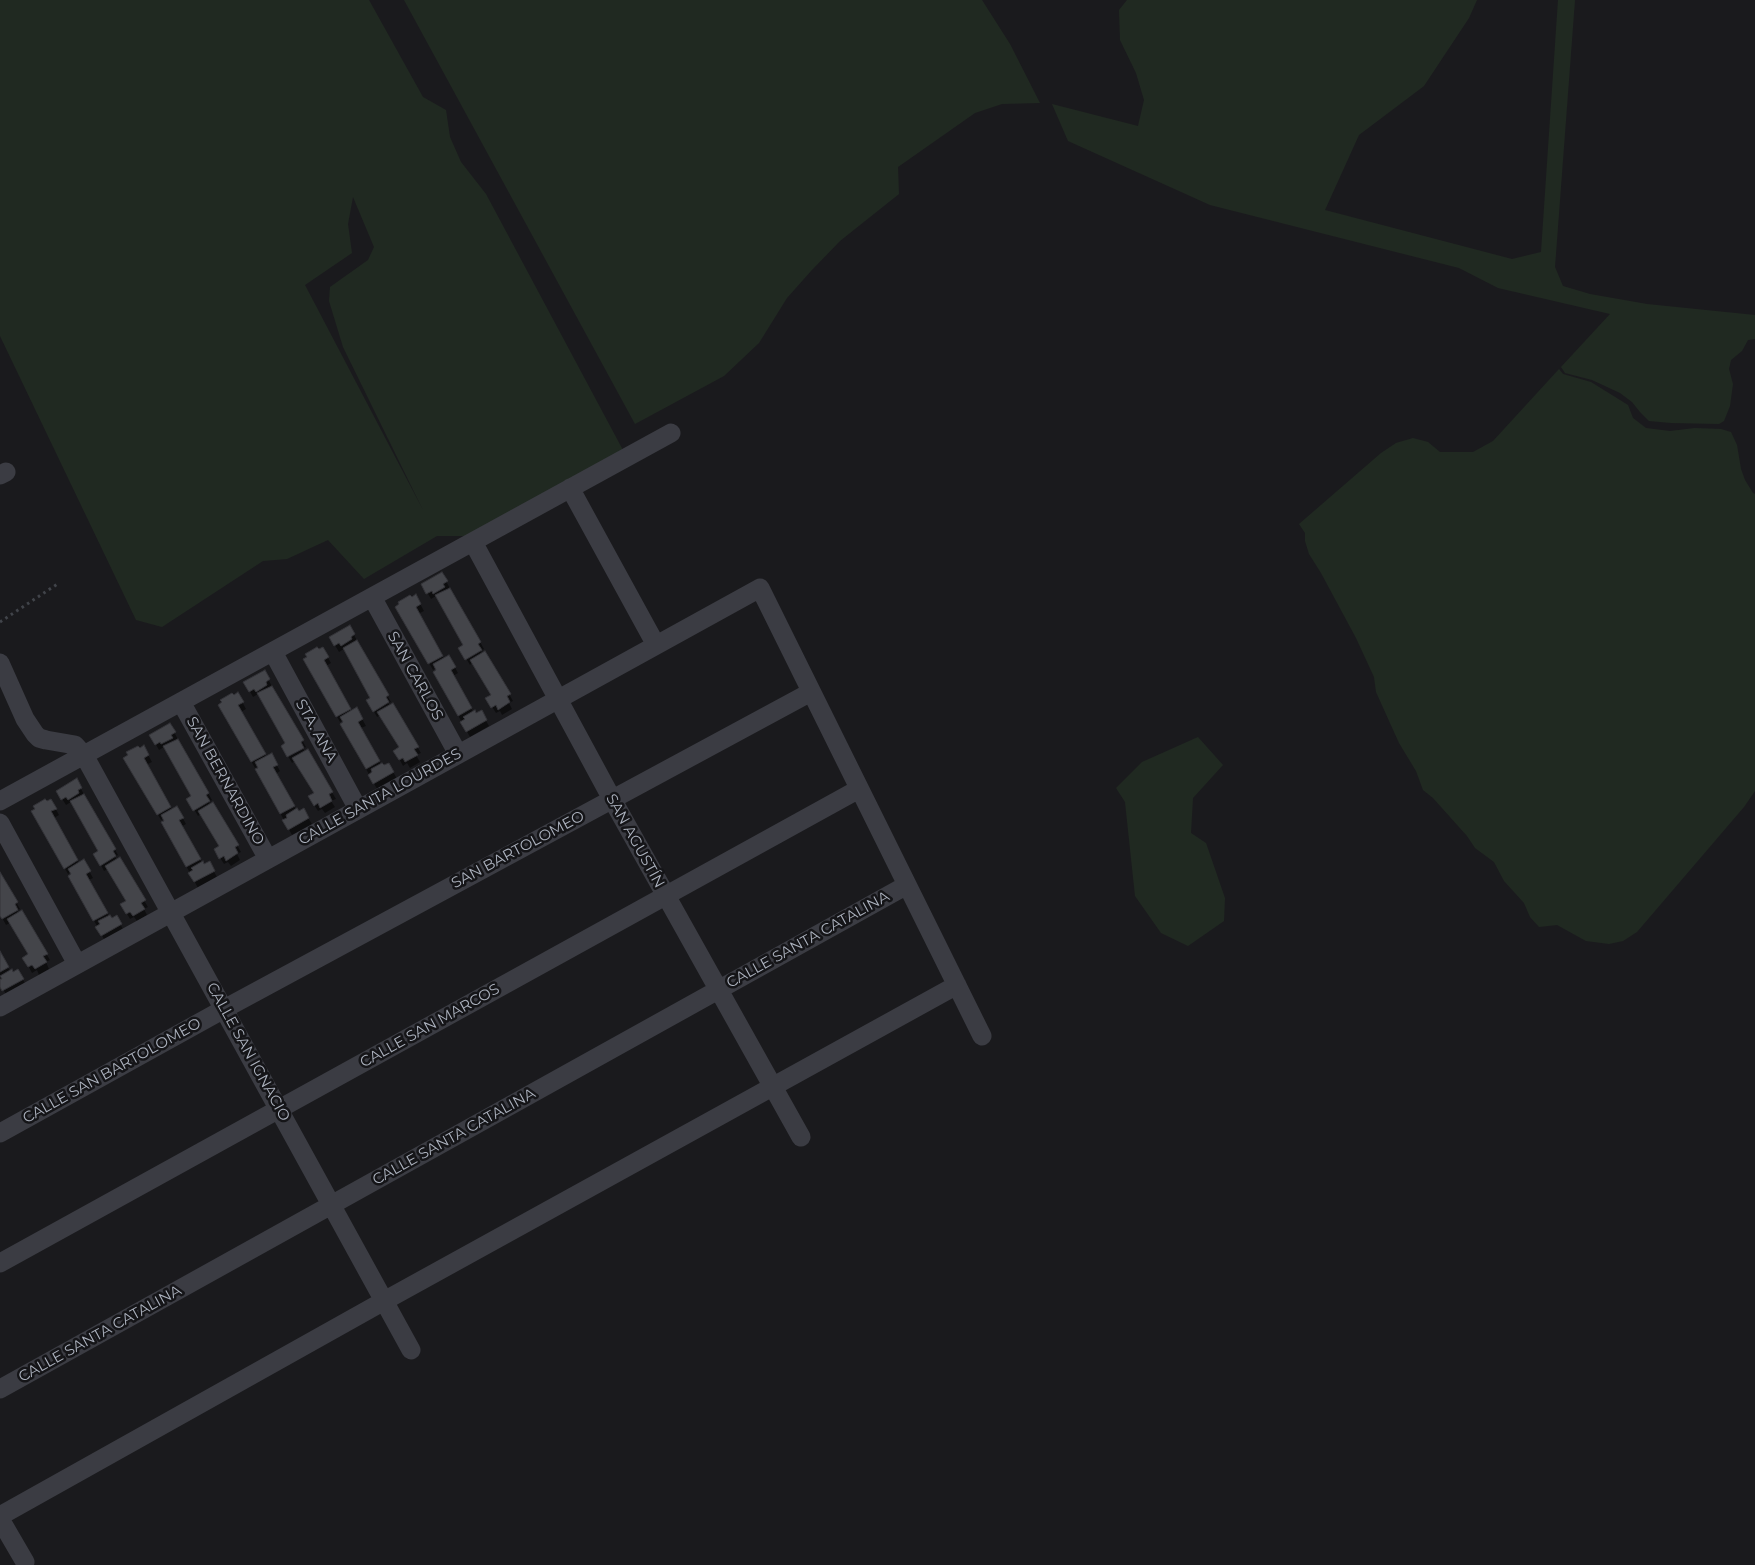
<!DOCTYPE html>
<meta charset="utf-8">
<style>
body{margin:0}
canvas{display:block;background:#1a1a1d}
</style>
<canvas width="1755" height="1565"></canvas>
<script>
const ctx = document.querySelector('canvas').getContext('2d');
ctx.lineJoin = 'round';
function paint(path, color) {
  ctx.fillStyle = color;
  ctx.fill(path, 'evenodd');
}
function poly(rows) {
  const path = new Path2D();
  for (const r of rows) {
    path.moveTo(r[0], r[1]);
    for (let i = 2; i < r.length; i += 2) path.lineTo(r[i], r[i + 1]);
  }
  return path;
}
function trace(path, color, width, dash) {
  ctx.strokeStyle = color;
  ctx.lineWidth = width;
  ctx.lineCap = dash ? 'butt' : 'round';
  ctx.setLineDash(dash || []);
  ctx.stroke(path);
}
function label(font, color, halo, rows, align = 'center') {
  ctx.font = font + ' Montserrat,sans-serif';
  ctx.lineWidth = 5;
  ctx.setLineDash([]);
  ctx.textBaseline = 'middle';
  ctx.strokeStyle = halo;
  ctx.fillStyle = color;
  for (const [text, x, y, turn = 0] of rows) {
    ctx.save();
    ctx.translate(x, y);
    ctx.rotate((+turn || 0) * Math.PI / 180);
    ctx.textAlign = isNaN(turn) ? turn : align;
    if (halo) ctx.strokeText(text, 0, 0);
    ctx.fillText(text, 0, 0);
    ctx.restore();
  }
}
const green = poly([
 [0,0,369,0,423,97,446,110,450,137,461,162,486,194,624,452,469,536,437,536,364,579,328,540,287,559,263,561,162,627,136,620,0,336],
 [353,197,374,247,368,260,330,287,329,301,343,347,423,510,305,285,352,253,348,224],
 [404,0,982,0,1010,44,1040,103,1002,104,975,113,898,167,899,194,840,241,811,271,787,298,759,343,724,376,635,424],
 [1127,0,1477,0,1469,18,1424,86,1359,135,1325,210,1512,259,1541,252,1558,0,1575,0,1555,267,1563,286,1590,294,1647,304,1755,315,1755,339,1748,340,1742,351,1731,360,1729,369,1733,384,1730,406,1724,421,1719,424,1671,423,1649,421,1640,412,1632,402,1620,393,1592,380,1565,373,1561,367,1610,314,1498,288,1459,268,1210,205,1068,141,1052,104,1138,126,1144,100,1136,73,1120,40,1119,10],
 [1559,369,1563,374,1591,382,1628,405,1633,418,1646,428,1670,431,1695,428,1721,429,1731,432,1737,445,1741,469,1745,480,1753,493,1755,494,1755,791,1744,807,1637,932,1623,941,1609,944,1586,941,1557,925,1539,927,1530,917,1524,903,1504,881,1494,862,1475,848,1467,836,1433,798,1423,790,1416,771,1399,743,1376,692,1374,677,1356,638,1321,573,1309,554,1305,541,1305,533,1299,524,1381,453,1396,443,1413,438,1428,442,1440,452,1473,452,1493,441],
 [1198,737,1223,765,1193,798,1191,833,1206,843,1225,898,1224,921,1188,946,1161,933,1135,896,1125,802,1116,788,1142,762]
]);
const shadow = poly([
 [442,574,484,649,481,651,482,654,485,652,513,701,509,703,512,709,502,715,500,711,496,713,487,699,493,696,472,663,470,665,460,648,465,646,436,596,431,599,423,585],
 [416,596,424,611,418,614,444,659,452,662,458,673,453,676,473,712,476,714,481,712,489,726,470,737,434,672,438,670,436,668,433,670,397,607],
 [349,626,391,702,388,703,390,706,392,705,421,753,416,755,420,762,410,768,407,763,403,766,395,751,400,748,381,715,377,717,368,701,372,698,344,649,339,652,330,637],
 [323,649,331,663,326,666,351,712,360,715,366,726,361,728,381,765,384,767,389,764,397,779,377,789,342,725,344,720,340,722,305,660],
 [264,672,306,747,303,749,305,752,307,750,336,799,331,801,335,807,325,813,322,809,318,811,309,797,315,793,295,761,292,763,282,746,287,744,258,694,253,697,245,683],
 [238,694,246,709,241,712,266,757,274,760,280,771,276,774,296,810,298,812,303,810,312,824,292,835,257,770,260,768,258,766,255,768,219,705],
 [170,725,212,800,209,802,210,805,213,803,241,852,237,854,240,860,231,866,228,862,224,864,215,850,221,847,201,814,198,816,188,799,193,797,164,747,159,750,151,736],
 [144,747,152,762,146,765,172,810,180,813,186,824,181,827,202,863,204,865,209,863,217,877,198,888,163,823,166,821,164,819,161,820,125,758],
 [76,780,118,855,115,857,117,860,119,859,148,907,144,909,147,915,137,921,134,917,130,919,122,905,127,902,108,869,104,871,95,854,99,852,73,805,71,802,66,805,57,791],
 [51,800,59,815,54,818,79,864,87,867,93,878,89,880,109,917,111,919,116,916,124,931,105,941,70,876,73,875,71,872,68,874,32,812],
 [0,873,20,909,17,911,19,913,21,912,50,960,46,962,49,969,39,975,37,970,32,973,24,958,30,955,10,923,6,925,0,914],
 [0,953,10,971,13,973,18,971,26,985,7,996,0,984]
]);
const building = poly([
 [442,572,448,581,443,584,445,587,433,594,432,591,426,594,421,584,442,572],
 [450,588,481,642,478,644,482,650,465,660,458,648,463,645,435,595,450,588],
 [416,594,421,604,416,607,443,656,428,664,395,607,399,604,398,602,410,595,412,597,416,594],
 [350,625,355,634,351,637,352,639,341,646,339,643,334,646,329,637,350,625],
 [357,640,389,695,386,697,389,702,373,712,366,700,370,698,343,648,357,640],
 [317,647,319,649,323,647,329,657,324,660,351,709,336,717,303,659,307,657,305,654,317,647],
 [485,651,511,694,507,696,510,702,498,710,496,705,491,708,485,698,491,695,470,660,485,651],
 [449,655,456,667,451,670,472,708,458,716,433,672,436,670,433,664,449,655],
 [265,670,270,679,266,682,267,685,256,692,254,689,249,692,243,682,265,670],
 [272,686,304,740,301,742,304,748,287,757,281,746,285,743,257,693,272,686],
 [238,692,244,702,238,705,266,754,251,762,218,705,222,702,220,700,232,693,234,695,238,692],
 [393,703,419,747,414,749,418,755,405,762,403,758,399,760,393,751,399,747,377,712,393,703],
 [357,707,363,719,358,722,380,761,366,769,340,724,343,722,340,717,357,707],
 [475,710,476,713,482,710,487,720,466,732,460,722,465,719,463,717,475,710],
 [170,723,176,732,171,735,173,738,161,744,160,742,155,745,149,735,170,723],
 [178,739,209,793,206,795,210,801,193,811,186,799,191,796,163,746,178,739],
 [144,745,149,755,144,758,171,807,157,815,123,758,128,755,126,752,138,746,140,748,144,745],
 [308,749,333,792,329,794,332,801,320,808,318,803,314,806,308,796,314,793,292,758,308,749],
 [272,753,278,765,273,767,295,806,280,814,255,769,258,768,255,762,272,753],
 [382,763,384,765,389,763,394,772,373,784,368,775,372,772,371,769,382,763],
 [77,778,82,788,78,790,79,793,68,800,66,797,61,800,56,791,77,778],
 [84,794,116,849,113,851,116,856,100,866,93,854,98,851,70,801,84,794],
 [45,799,47,801,51,799,57,809,51,811,78,860,64,869,31,811,35,809,33,806,45,799],
 [213,802,239,845,235,847,238,853,226,861,224,856,219,859,214,849,219,846,198,811,213,802],
 [177,806,184,818,179,820,201,859,186,867,161,822,164,821,161,815,177,806],
 [297,808,299,811,304,808,309,818,288,830,282,820,287,818,286,815,297,808],
 [120,857,146,900,141,903,145,909,133,916,130,912,126,914,120,904,126,901,105,866,120,857],
 [84,859,91,871,86,874,108,913,93,921,68,876,71,874,68,869,84,859],
 [203,861,204,864,210,861,215,871,194,882,188,873,193,870,191,868,203,861],
 [0,872,18,902,15,904,18,910,2,919,0,916,0,872],
 [22,910,48,954,43,956,47,962,35,969,32,965,28,967,22,958,28,954,7,919,22,910],
 [110,915,112,918,117,915,122,924,101,936,95,927,100,924,98,921,110,915],
 [0,951,9,967,0,972,0,951],
 [12,969,13,972,18,969,24,979,2,991,0,987,0,979,2,979,0,976,12,969]
]);
const path = poly([
 [0,622,59,583]
]);
const minor = poly([
 [0,475,6,472],
 [570,488,656,645],
 [473,542,612,799,801,1137],
 [372,597,458,754],
 [273,652,358,809],
 [0,663,25,719,35,734,39,738,46,740,75,745,84,755,411,1350],
 [181,702,268,859],
 [0,801,671,433],
 [0,823,77,964],
 [0,1007,760,588,982,1036],
 [0,1133,224,1009,811,692],
 [0,1263,859,789],
 [0,1389,907,885],
 [0,1516,384,1301,957,985],
 [0,1519,25,1562]
]);
const streetNames = [
 ["SAN CARLOS",415,676,61],
 ["STA. ANA",316,731,61],
 ["SAN BERNARDINO",225,781,61],
 ["CALLE SANTA LOURDES",380,797,-29],
 ["SAN AGUSTÍN",635,841,61],
 ["SAN BARTOLOMEO",518,850,-28],
 ["CALLE SANTA CATALINA",808,940,-29],
 ["CALLE SAN MARCOS",430,1026,-29],
 ["CALLE SAN IGNACIO",248,1052,61],
 ["CALLE SAN BARTOLOMEO",112,1071,-29],
 ["CALLE SANTA CATALINA",454,1137,-29],
 ["CALLE SANTA CATALINA",100,1334,-29]
];
paint(green, '#202921');
paint(shadow, '#0007');
paint(building, '#44454a');
trace(building, '#343439', 1);
trace(path, '#41444a', 3, [2.5, 4]);
trace(minor, '#3b3c43', 19);
label('15px', '#acb2be', '#151518', streetNames);
</script>
